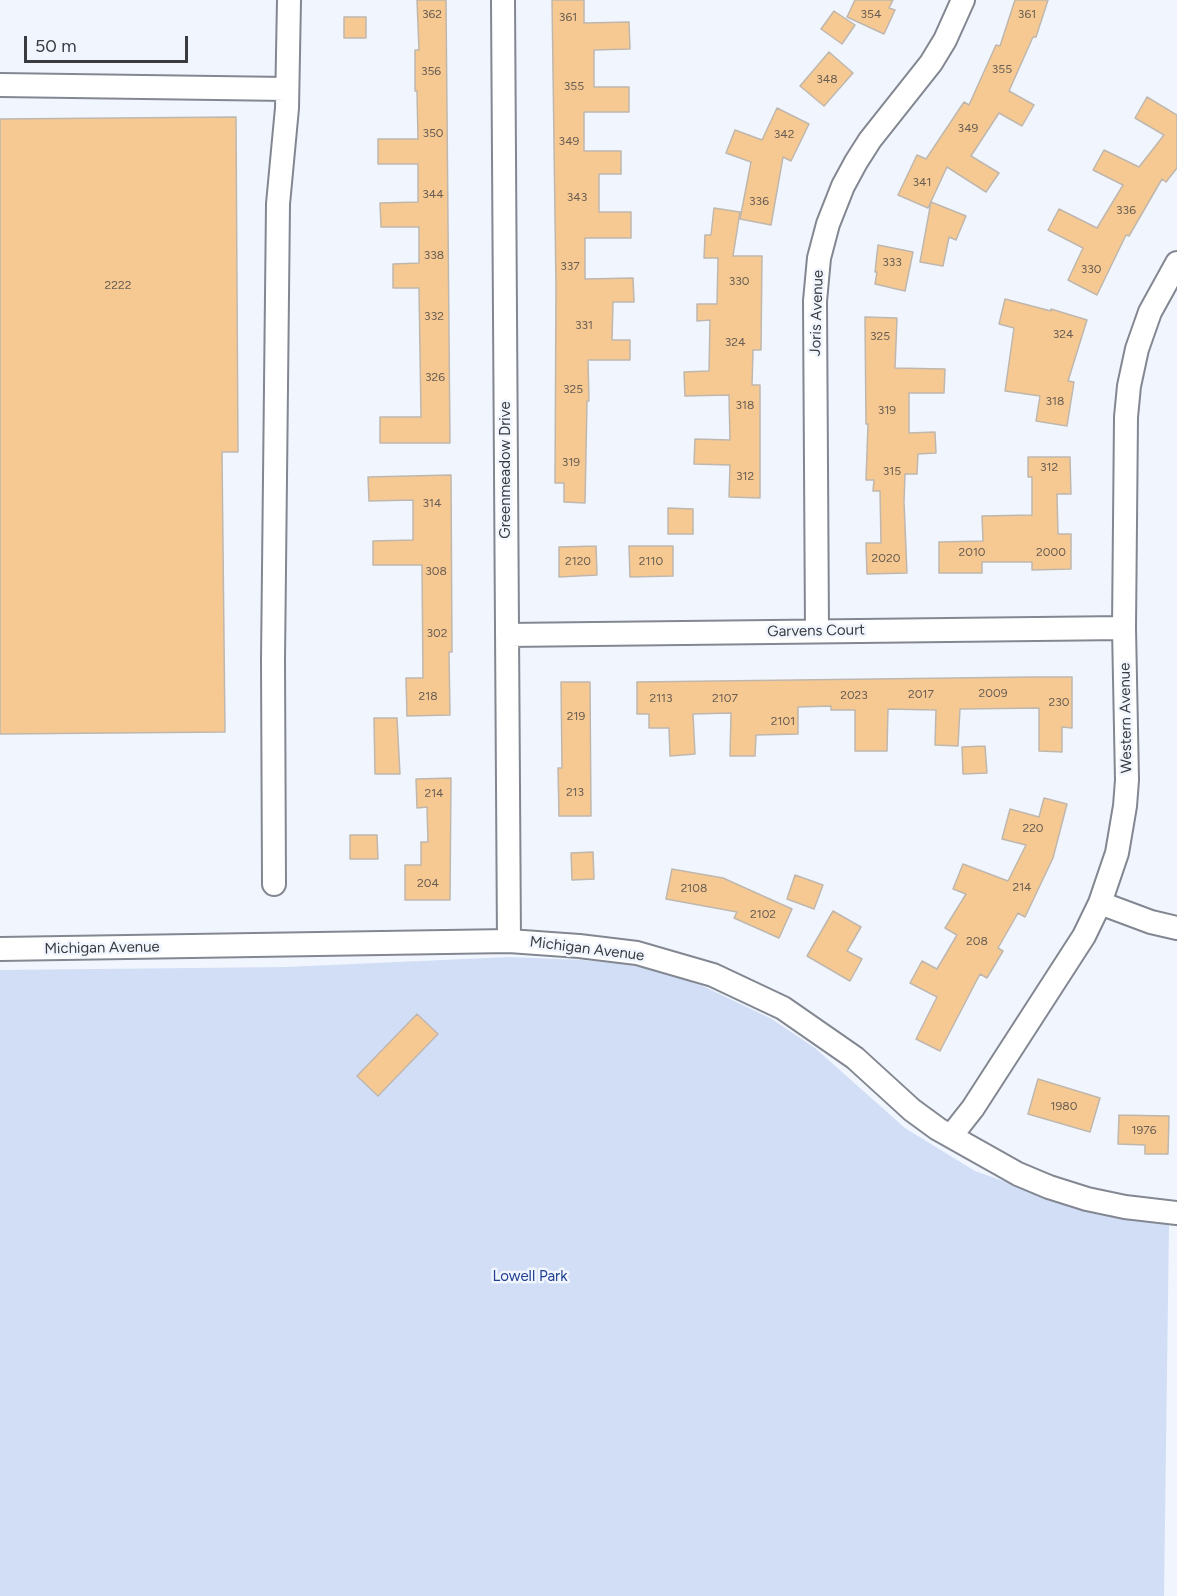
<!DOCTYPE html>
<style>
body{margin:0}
#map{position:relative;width:1177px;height:1596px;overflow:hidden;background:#f1f6fe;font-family:Figtree,sans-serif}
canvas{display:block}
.scale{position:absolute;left:24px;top:36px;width:164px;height:27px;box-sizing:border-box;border:3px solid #393b40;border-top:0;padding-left:8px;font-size:18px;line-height:21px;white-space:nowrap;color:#393b40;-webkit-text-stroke:4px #f1f6fe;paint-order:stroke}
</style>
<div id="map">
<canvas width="1177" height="1596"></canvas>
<div class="scale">50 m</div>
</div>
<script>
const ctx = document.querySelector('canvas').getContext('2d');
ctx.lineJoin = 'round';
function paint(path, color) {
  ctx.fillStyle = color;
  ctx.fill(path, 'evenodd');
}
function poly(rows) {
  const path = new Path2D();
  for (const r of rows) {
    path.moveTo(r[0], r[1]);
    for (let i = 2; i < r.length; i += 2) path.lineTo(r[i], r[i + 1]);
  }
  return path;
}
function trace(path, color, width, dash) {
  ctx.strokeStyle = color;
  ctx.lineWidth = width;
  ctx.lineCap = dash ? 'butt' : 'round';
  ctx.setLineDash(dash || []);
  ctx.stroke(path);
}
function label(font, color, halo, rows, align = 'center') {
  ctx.font = font + ' Figtree,sans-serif';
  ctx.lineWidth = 5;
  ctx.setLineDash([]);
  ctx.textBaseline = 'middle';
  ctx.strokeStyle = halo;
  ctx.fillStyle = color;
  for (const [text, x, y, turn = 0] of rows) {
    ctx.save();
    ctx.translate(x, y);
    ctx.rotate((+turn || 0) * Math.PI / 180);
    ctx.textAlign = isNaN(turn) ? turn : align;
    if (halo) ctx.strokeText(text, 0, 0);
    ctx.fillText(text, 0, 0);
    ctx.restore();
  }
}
const green = poly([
 [510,957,583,960,624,964,665,972,705,987,772,1019,815,1048,905,1128,975,1171,1083,1209,1133,1220,1169,1225,1164,1596,0,1596,0,970,285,967]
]);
const building = poly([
 [417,0,446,0,450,443,380,443,380,417,421,417,419,288,393,288,393,264,419,263,419,227,381,227,380,203,418,202,418,164,378,164,378,139,418,139,417,91,415,91,415,50,419,50,417,0],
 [552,0,584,0,584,23,629,22,630,49,594,50,594,87,629,87,629,112,584,112,584,151,621,151,621,174,599,174,599,212,631,212,631,238,585,238,585,279,633,278,634,302,613,302,612,340,630,340,630,360,588,360,589,401,587,401,585,503,564,502,564,483,555,483,556,287,552,0],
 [855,0,893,0,889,8,895,10,884,34,847,17,855,0],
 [1015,0,1048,0,1036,37,1033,37,1009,91,1034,105,1022,126,999,113,971,156,999,173,986,192,947,167,928,208,898,195,917,155,926,159,964,102,969,105,996,45,1000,46,1015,0],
 [834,11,855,25,842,44,821,29,834,11],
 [344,17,366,17,366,38,344,38,344,17],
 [829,52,853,73,824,106,800,86,829,52],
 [1147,97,1177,115,1177,168,1166,182,1162,179,1129,236,1126,235,1097,295,1068,280,1083,248,1048,230,1059,209,1097,228,1123,185,1093,170,1104,150,1139,167,1164,135,1135,118,1147,97],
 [777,108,809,124,791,161,783,157,771,225,740,219,751,162,726,153,735,130,762,140,777,108],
 [236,117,238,452,222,452,225,732,0,734,0,119,236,117],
 [931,202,966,216,956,240,949,237,943,266,920,262,931,202],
 [714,208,740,212,733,256,762,256,761,350,753,350,752,385,760,385,760,498,729,497,730,465,694,464,695,439,730,440,729,395,685,396,684,372,709,371,710,320,697,321,697,304,717,304,718,258,704,258,705,235,711,235,714,208],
 [878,245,913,252,905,291,875,284,877,272,875,272,878,245],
 [1005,299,1051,311,1051,309,1087,320,1068,381,1074,382,1067,426,1036,421,1040,396,1005,391,1014,328,999,324,1005,299],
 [865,317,897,318,895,368,945,369,944,393,909,393,909,433,935,432,936,453,918,454,917,474,905,474,904,502,907,573,867,574,866,543,881,543,880,491,873,491,874,480,866,480,868,424,866,424,865,317],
 [1028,457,1070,457,1071,494,1057,494,1058,534,1071,534,1071,569,1032,570,1032,562,982,562,982,573,939,573,939,542,983,541,982,516,1032,515,1032,477,1028,477,1028,457],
 [451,475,452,652,449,652,450,715,407,716,406,678,423,678,422,565,373,565,373,541,413,540,413,500,369,501,368,477,451,475],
 [668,508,693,509,693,534,668,534,668,508],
 [596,546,597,575,559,577,559,547,596,546],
 [629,546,673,546,673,576,630,577,629,546],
 [1032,677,1072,677,1072,728,1062,727,1062,752,1039,751,1039,708,960,709,958,746,935,745,936,710,888,709,887,751,855,751,855,710,831,710,831,706,798,707,798,734,756,735,755,756,730,756,731,713,693,714,695,754,670,756,669,728,649,728,649,714,637,714,637,682,1032,677],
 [561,682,590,682,591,816,559,816,558,768,562,768,561,682],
 [374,718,397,718,400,774,375,774,374,718],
 [985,746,987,773,963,774,962,747,985,746],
 [451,778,450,900,405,900,405,865,421,865,421,842,428,842,427,807,417,808,416,779,451,778],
 [1044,798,1067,804,1053,858,1025,917,1018,913,998,948,1003,951,987,978,980,974,940,1051,916,1039,937,997,910,983,922,961,937,969,957,935,945,928,966,894,953,889,963,864,1008,881,1026,845,1002,839,1010,809,1039,817,1044,798],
 [350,835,377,835,378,859,350,859,350,835],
 [593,852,594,879,572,880,571,853,593,852],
 [672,869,723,878,792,909,779,938,734,918,737,912,666,899,672,869],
 [795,875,823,885,814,909,787,899,795,875],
 [833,911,861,927,847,951,862,959,850,981,807,956,833,911],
 [417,1014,438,1034,378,1096,357,1076,417,1014],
 [1038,1079,1100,1098,1090,1132,1028,1114,1038,1079],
 [1119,1115,1169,1116,1168,1154,1145,1154,1145,1145,1118,1144,1119,1115]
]);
const minor = poly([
 [503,0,509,941],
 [0,85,287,89],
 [817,631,815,301,819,258,828,224,843,186,856,162,870,140,931,63,945,40,963,0],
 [507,635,1124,628],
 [274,884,273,660,278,204,287,108,289,0],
 [1100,903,1151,922,1177,928],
 [0,949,509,941,579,946,637,953,713,975,783,1008,855,1058,912,1110,938,1129,1018,1174,1049,1187,1087,1199,1125,1207,1177,1213],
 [951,1136,973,1108,1084,936,1100,903,1117,853,1125,806,1127,780,1124,628,1126,417,1129,386,1137,349,1150,312,1177,263]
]);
const numberNames = [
 ["362",432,14],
 ["354",871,14],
 ["361",1027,14],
 ["361",568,17],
 ["355",1002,69],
 ["356",431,71],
 ["348",827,79],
 ["355",574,86],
 ["349",968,128],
 ["350",433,133],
 ["342",784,134],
 ["349",569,141],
 ["341",922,182],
 ["344",433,194],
 ["343",577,197],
 ["336",759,201],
 ["336",1126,210],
 ["338",434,255],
 ["333",892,262],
 ["337",570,266],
 ["330",1091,269],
 ["330",739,281],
 ["2222",118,285],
 ["332",434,316],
 ["331",584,325],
 ["324",1063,334],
 ["325",880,336],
 ["324",735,342],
 ["326",435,377],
 ["325",573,389],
 ["318",1055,401],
 ["318",745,405],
 ["319",887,410],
 ["319",571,462],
 ["312",1049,467],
 ["315",892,471],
 ["312",745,476],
 ["314",432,503],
 ["2010",972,552],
 ["2000",1051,552],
 ["2020",886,558],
 ["2120",578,561],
 ["2110",651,561],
 ["308",436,571],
 ["302",437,633],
 ["2009",993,693],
 ["2017",921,694],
 ["2023",854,695],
 ["218",428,696],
 ["2113",661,698],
 ["2107",725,698],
 ["230",1059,702],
 ["219",576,716],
 ["2101",783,721],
 ["213",575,792],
 ["214",434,793],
 ["220",1033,828],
 ["204",428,883],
 ["214",1022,887],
 ["2108",694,888],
 ["2102",763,914],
 ["208",977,941],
 ["1980",1064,1106],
 ["1976",1144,1130]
];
const streetNames = [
 ["Joris Avenue",817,313,-88],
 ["Greenmeadow Drive",506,470,-90],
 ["Garvens Court",816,631,-1],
 ["Western Avenue",1126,718,-91],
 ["Michigan Avenue",102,948,-1],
 ["Michigan Avenue",587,949,7]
];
const parkNames = [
 ["Lowell Park",530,1277]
];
paint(green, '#d2def6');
paint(building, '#f7c992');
trace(building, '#bfb7ae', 1.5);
trace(minor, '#828791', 26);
trace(minor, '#fff', 22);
label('12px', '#685e54', null, numberNames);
label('15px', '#393b40', '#f1f6fe', streetNames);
label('15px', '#224092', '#f1f6fe', parkNames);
</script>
